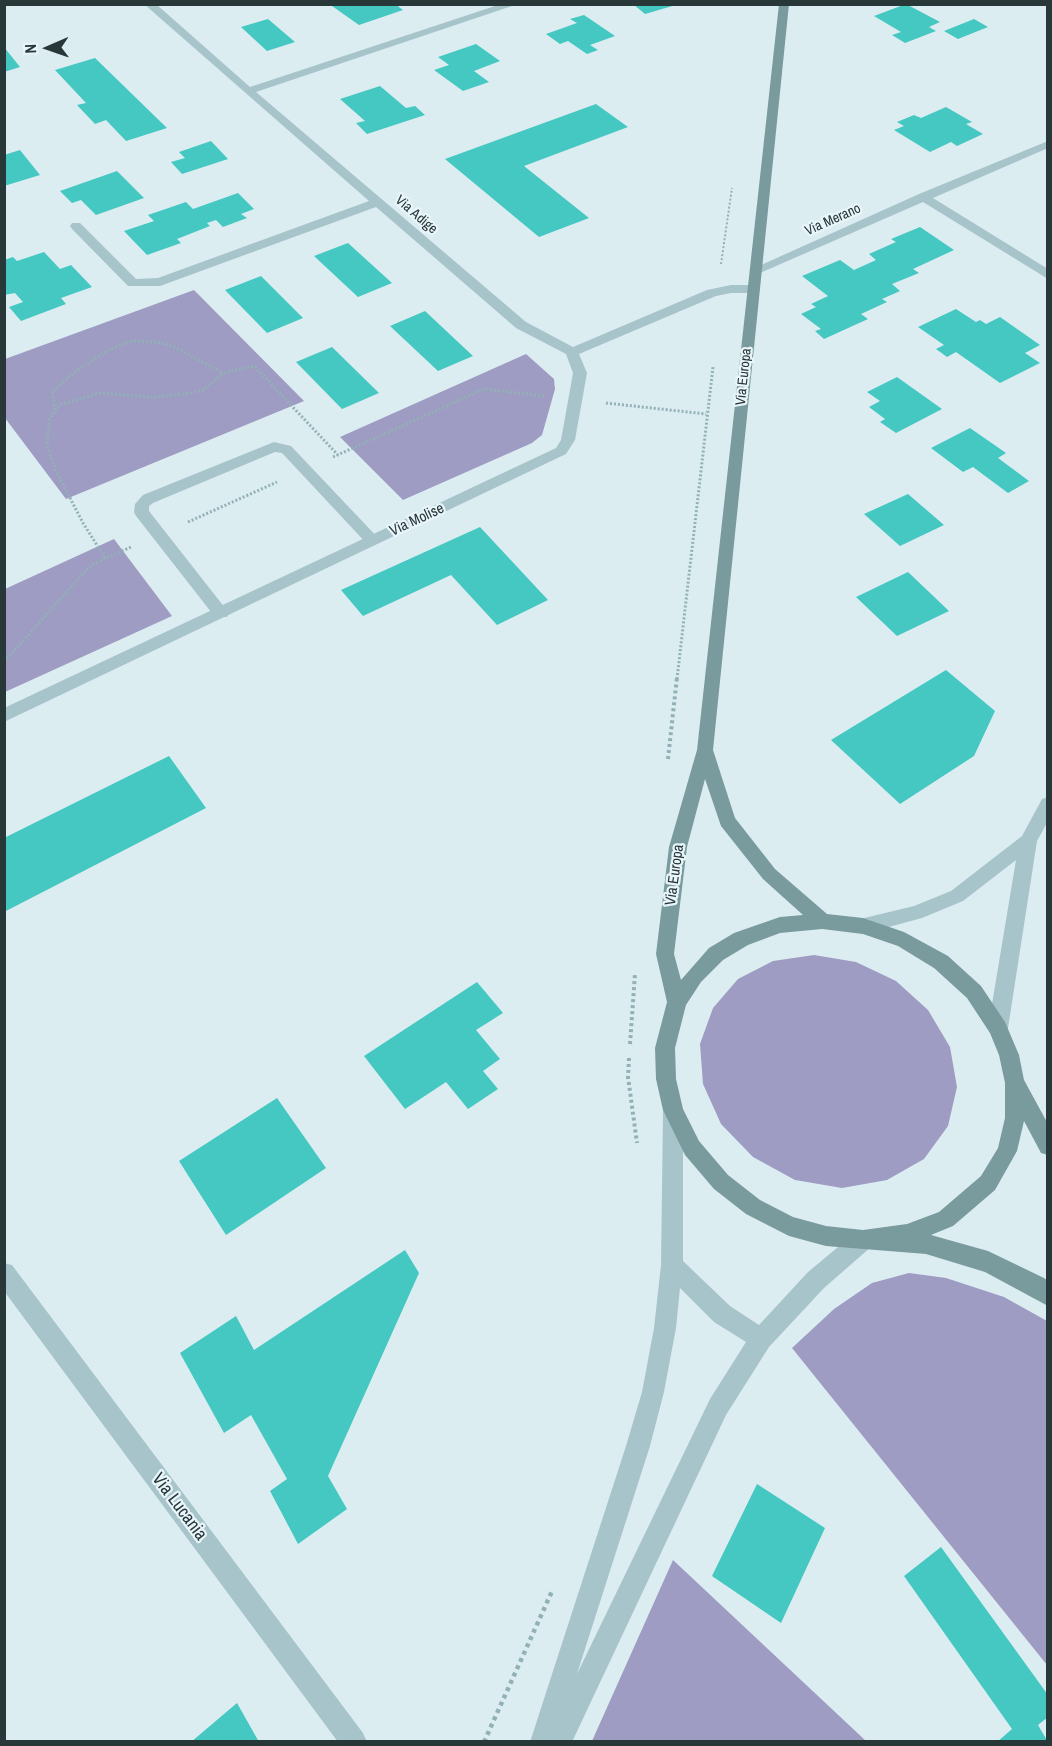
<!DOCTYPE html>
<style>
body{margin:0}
#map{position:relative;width:1052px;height:1746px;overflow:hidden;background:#dcedf2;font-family:"Archivo Narrow",sans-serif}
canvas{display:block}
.frame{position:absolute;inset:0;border:6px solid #283737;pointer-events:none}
.north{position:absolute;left:18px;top:18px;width:60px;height:60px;-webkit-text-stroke:4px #e8f5fa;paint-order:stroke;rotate:268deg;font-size:16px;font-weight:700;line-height:24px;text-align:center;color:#283737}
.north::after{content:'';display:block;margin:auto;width:21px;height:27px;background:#283737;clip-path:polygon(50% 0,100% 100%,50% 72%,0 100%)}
</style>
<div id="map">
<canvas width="1052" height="1746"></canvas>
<div class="frame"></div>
<div class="north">N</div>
</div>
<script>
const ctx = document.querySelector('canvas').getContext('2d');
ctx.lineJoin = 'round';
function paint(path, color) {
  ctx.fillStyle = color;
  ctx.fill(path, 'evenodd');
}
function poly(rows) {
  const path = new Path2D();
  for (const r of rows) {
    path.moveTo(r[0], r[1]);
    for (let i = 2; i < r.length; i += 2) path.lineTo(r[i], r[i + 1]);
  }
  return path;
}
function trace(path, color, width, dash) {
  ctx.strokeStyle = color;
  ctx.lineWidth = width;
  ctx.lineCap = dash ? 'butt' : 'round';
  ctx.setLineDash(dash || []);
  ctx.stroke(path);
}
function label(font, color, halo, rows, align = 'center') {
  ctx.font = font + ' "Archivo Narrow",sans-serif';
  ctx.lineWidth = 4.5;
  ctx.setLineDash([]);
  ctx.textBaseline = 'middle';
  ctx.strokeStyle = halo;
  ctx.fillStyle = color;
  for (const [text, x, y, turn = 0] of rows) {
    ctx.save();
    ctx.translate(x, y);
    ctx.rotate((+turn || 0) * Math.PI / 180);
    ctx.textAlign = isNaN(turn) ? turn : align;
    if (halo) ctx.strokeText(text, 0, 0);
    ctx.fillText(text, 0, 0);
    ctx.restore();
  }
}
const green = poly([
 [194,290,304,401,66,499,5,418,5,359],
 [526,354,554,379,555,389,542,435,532,443,403,500,340,437],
 [114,539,172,616,5,692,5,589],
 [814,955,856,962,896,981,928,1010,950,1047,957,1087,948,1126,924,1159,887,1180,842,1188,795,1180,753,1157,721,1124,703,1084,700,1044,713,1008,738,979,773,961],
 [909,1273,946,1278,1004,1297,1047,1321,1047,1665,792,1348,834,1309,872,1283],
 [673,1560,866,1741,592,1741]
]);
const building = poly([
 [335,4,395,4,403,10,359,25,332,6],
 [633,4,676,4,676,5,645,14],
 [906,4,940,22,929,27,936,31,905,43,892,35,901,32,874,16],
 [584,15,615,36,590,45,598,50,587,54,568,41,560,44,546,34,577,23,570,19],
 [268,19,295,42,267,51,241,27],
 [974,19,988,27,958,39,944,31],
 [476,44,500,61,474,71,489,82,463,91,434,70,449,65,438,57],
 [4,47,20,67,4,72],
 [95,58,167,128,126,141,106,120,95,124,77,105,86,103,55,70],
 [380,86,406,108,415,106,425,115,367,134,356,123,365,121,340,99],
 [596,104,628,127,524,166,589,218,539,237,445,159],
 [946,107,972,122,966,124,983,134,957,146,951,142,930,152,894,130,904,126,897,122,914,115,921,118],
 [211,141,228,159,182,174,171,162,185,158,179,152],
 [20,150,40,175,4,186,4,155],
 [117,171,144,198,96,215,81,200,72,203,60,191],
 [238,193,254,209,241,214,247,218,223,227,216,220,207,223,210,226,177,239,181,243,147,255,124,231,154,221,148,215,186,202,193,209],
 [920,227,954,250,913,269,919,273,892,284,900,291,882,299,887,302,861,314,868,319,824,339,815,331,821,329,801,314,816,307,811,304,828,296,802,276,840,260,854,270,876,260,869,254,896,242,891,239],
 [348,243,392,283,358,297,314,256],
 [44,252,60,269,71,265,92,287,61,298,66,304,21,321,9,307,23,302,15,293,4,295,4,260,13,257,17,261],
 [261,276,303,318,267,333,225,290],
 [956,309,976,322,980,320,986,324,1000,317,1040,345,1025,353,1040,363,1000,383,956,352,947,357,936,349,944,345,918,327],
 [425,311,473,356,438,371,390,326],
 [332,347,379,393,342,409,296,362],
 [897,377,942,409,896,433,880,422,885,419,869,407,880,401,867,392],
 [970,428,1006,453,998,458,1029,481,1008,493,973,467,963,472,931,448],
 [908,494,944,525,900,546,864,514],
 [480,527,548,600,497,625,451,575,363,616,341,590],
 [908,572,949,611,897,636,856,597],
 [946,670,995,711,974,756,900,804,831,740],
 [169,756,206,808,4,912,4,838],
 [477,982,503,1013,476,1030,500,1059,483,1071,498,1089,468,1109,446,1082,405,1109,364,1056],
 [277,1098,326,1168,226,1235,179,1161],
 [405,1250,419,1273,328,1476,347,1509,298,1544,270,1491,287,1479,251,1415,224,1433,180,1353,236,1316,254,1350],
 [757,1484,825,1528,781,1623,712,1576],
 [941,1547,1048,1695,1048,1717,1038,1725,1048,1742,997,1742,1012,1729,904,1576],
 [237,1703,259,1742,191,1742]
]);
const pathFar3 = poly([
 [721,264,732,188]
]);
const pathFar2 = poly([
 [606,403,706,414],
 [55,410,52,392,72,374,108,350,133,341,156,342,173,346,223,373],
 [333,457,484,389,545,396],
 [188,522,277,482],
 [105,558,83,523,55,469,47,445,49,420,59,405,100,393,152,397,185,394,203,390,223,373,254,366,338,455],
 [4,662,91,565,131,547],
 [677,679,713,367]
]);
const pathFar1 = poly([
 [668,759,677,677],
 [630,1044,635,974],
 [629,1058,628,1077,637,1143]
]);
const path = poly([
 [484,1742,553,1589]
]);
const lane = poly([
 [274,442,291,446,381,541,373,546,368,545,282,453,275,452,153,503,149,506,149,511,229,613,227,617,215,617,136,516,134,512,135,504,143,495,274,442]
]);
const street = poly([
 [144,4,156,4,250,87,501,4,518,4,256,92,526,322,573,347,707,290,731,285,753,285,759,289,753,293,731,293,716,296,579,354,587,373,575,440,566,454,4,722,4,708,556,448,561,440,573,373,566,354,516,328,376,207,160,286,128,286,72,229,70,226,72,223,80,223,136,279,158,278,369,201,144,4],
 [1048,141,1048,148,933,198,1048,269,1048,279,923,202,760,273,756,274,750,270,919,194,1048,141],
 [1048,797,1048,821,1037,841,1008,1028,1005,1034,998,1037,991,1034,988,1028,1016,860,963,901,922,918,863,934,856,932,854,926,856,920,914,906,951,891,1022,836,1042,799,1048,797],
 [673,1101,680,1103,683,1110,683,1261,730,1306,759,1325,808,1272,855,1233,863,1230,871,1233,874,1240,871,1247,824,1288,769,1347,726,1415,572,1742,530,1742,626,1446,642,1392,654,1328,661,1265,663,1110,666,1103,673,1101],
 [680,1288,714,1322,746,1342,710,1399,577,1674,650,1446,664,1392,676,1328,680,1288],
 [4,1263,12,1265,363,1733,367,1742,338,1742,4,1291,4,1263]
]);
const secondary = poly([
 [779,4,789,4,713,750,735,818,775,869,827,914,863,918,904,932,948,956,981,986,1005,1022,1019,1055,1024,1080,1048,1124,1048,1155,1041,1153,1024,1121,1017,1151,995,1190,953,1226,931,1235,988,1251,1044,1278,1048,1281,1048,1306,985,1272,926,1254,826,1246,789,1236,746,1214,714,1189,685,1155,663,1110,656,1079,655,1048,667,1002,656,954,669,847,697,750,779,4],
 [705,779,721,826,763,879,803,915,780,917,734,933,709,948,681,980,674,954,687,847,705,779],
 [822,929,863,934,898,946,934,968,967,998,990,1033,999,1055,1005,1083,1005,1118,998,1148,981,1176,939,1212,907,1224,863,1230,826,1226,793,1217,760,1200,728,1175,699,1141,683,1109,676,1079,675,1048,686,1005,701,982,723,960,748,945,780,933,822,929]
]);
const farStreetnames = [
 ["Via Adige",416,215,41],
 ["Via Merano",833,220,-24],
 ["Via Europa",744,377,-84]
];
const streetNames = [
 ["Via Molise",417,520,-25],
 ["Via Europa",675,875,-82]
];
const nearStreetnames = [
 ["Via Lucania",179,1507,53]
];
paint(green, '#9e9cc2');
paint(building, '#45c7c2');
trace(pathFar3, '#92b1b7', 2, [2, 2]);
trace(pathFar2, '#92b1b7', 3, [2, 2]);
trace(pathFar1, '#92b1b7', 4, [3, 3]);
trace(path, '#92b1b7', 4.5, [4, 4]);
paint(lane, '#a8c4cb');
paint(street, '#a8c4cb');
paint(secondary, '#799b9e');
label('14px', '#283737', '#e8f5fa', farStreetnames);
label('15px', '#283737', '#e8f5fa', streetNames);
label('18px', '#283737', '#e8f5fa', nearStreetnames);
</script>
